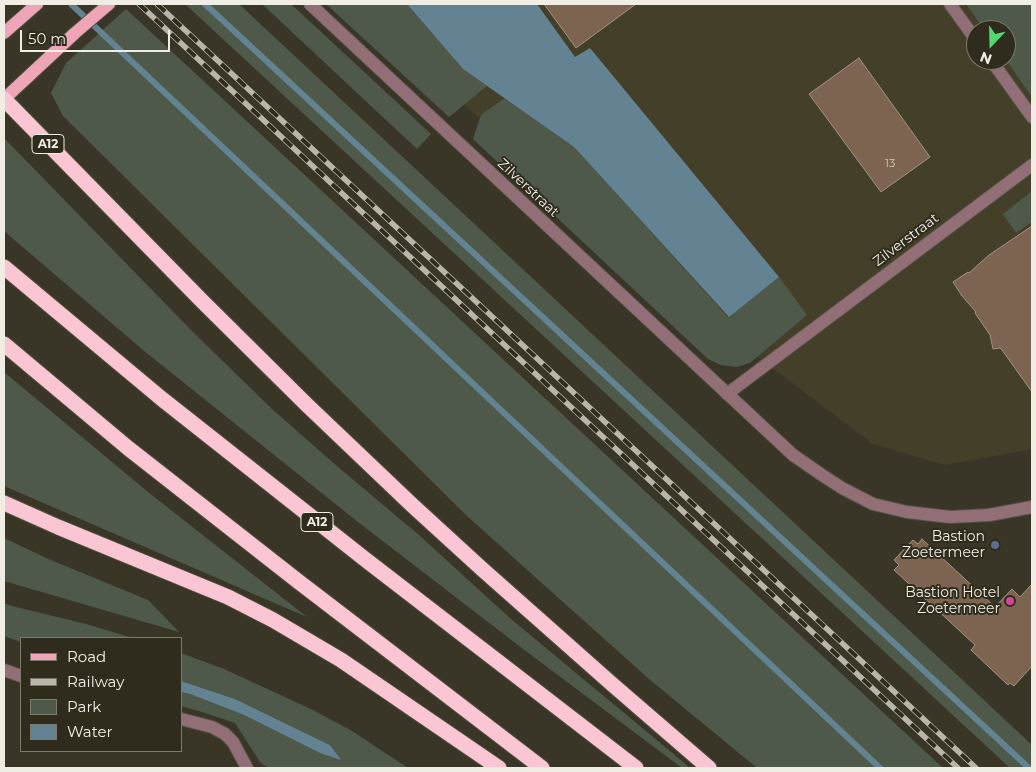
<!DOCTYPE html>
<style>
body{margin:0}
#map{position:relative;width:1036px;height:772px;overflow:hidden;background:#393627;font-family:Montserrat,sans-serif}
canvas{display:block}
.frame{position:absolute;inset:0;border:5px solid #f0eee4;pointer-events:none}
.legend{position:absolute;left:20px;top:637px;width:162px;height:115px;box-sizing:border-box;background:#2f2c1d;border:1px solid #7c7a6d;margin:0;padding:6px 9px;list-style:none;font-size:15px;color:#f0eee4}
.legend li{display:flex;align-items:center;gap:10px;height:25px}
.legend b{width:25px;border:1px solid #7c7a6d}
.north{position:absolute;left:966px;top:20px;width:50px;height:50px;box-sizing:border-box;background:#2f2c1d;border:1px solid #7c7a6d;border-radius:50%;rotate:201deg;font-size:14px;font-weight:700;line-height:20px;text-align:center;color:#f0eee4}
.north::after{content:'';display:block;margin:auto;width:18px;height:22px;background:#56d671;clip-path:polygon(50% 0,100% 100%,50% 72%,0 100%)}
.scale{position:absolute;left:20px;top:30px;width:150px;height:22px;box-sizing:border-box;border:2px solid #f0eee4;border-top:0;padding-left:6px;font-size:15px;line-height:18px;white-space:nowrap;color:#f0eee4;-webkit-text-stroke:4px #2f2c1d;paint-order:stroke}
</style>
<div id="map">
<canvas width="1036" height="772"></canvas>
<div class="frame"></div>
<ul class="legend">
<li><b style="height:6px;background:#eda5b7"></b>Road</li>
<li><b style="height:6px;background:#b8b6aa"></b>Railway</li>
<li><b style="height:14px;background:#4f5949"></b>Park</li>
<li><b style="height:14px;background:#638393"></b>Water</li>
</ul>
<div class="north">N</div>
<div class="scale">50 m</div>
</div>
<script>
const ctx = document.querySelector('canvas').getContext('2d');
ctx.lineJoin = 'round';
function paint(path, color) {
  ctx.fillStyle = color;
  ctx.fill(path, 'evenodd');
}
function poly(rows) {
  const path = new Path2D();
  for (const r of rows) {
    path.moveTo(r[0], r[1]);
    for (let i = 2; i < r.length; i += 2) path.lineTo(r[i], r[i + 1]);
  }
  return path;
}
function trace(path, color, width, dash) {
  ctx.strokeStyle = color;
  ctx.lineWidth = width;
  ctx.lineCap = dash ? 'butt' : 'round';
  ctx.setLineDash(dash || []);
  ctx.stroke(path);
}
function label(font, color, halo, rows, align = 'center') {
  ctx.font = font + ' Montserrat,sans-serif';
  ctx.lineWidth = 4;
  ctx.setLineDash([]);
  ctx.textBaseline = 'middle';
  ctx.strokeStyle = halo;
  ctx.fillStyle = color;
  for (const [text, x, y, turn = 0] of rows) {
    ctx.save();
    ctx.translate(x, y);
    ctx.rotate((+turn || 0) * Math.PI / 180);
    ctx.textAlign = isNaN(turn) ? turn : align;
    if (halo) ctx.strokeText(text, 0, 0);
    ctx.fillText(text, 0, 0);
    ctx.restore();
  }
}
const built = poly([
 [355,4,1032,4,1032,449,945,465,873,444,653,278],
 [976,30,1006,30,1006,60,976,60]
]);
const green = poly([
 [185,4,239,4,1032,745,1032,768,1010,768],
 [262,4,291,4,431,134,417,149],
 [326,4,407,4,463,69,487,86,449,117],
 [966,4,1032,4,1032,97,1006,60,1006,30,984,30],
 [126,9,943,768,757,768,649,679,467,516,63,116,51,93,66,63],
 [505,98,574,147,728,317,779,277,807,315,750,363,737,367,721,365,708,359,473,139,481,115],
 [4,138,192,331,272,409,338,467,419,535,511,619,688,766,686,768,682,768,523,649,358,522,143,350,4,231],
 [1032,191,1032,222,1016,233,1003,214],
 [4,372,148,492,307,617,4,486],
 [4,538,46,558,148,600,179,632,4,581],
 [4,603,12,606,86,624,133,638,21,638,21,642,4,636],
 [181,653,224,669,313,710,352,731,408,768,268,768,260,762,235,723,202,712,181,706,181,692,190,694,244,715,320,753,330,745,235,699,181,681]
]);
const water = poly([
 [407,4,537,4,575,57,590,48,779,277,729,317,574,147,463,69],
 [181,681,235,699,330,745,341,760,320,753,244,715,190,694,181,692]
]);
const stream = poly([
 [71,4,880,768],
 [205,4,1029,768]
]);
const building = poly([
 [544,4,636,4,576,48,544,4],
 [859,58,930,157,881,192,809,94,859,58],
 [1032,226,1032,392,1002,350,1000,348,993,349,990,335,975,313,976,312,962,296,953,282,968,272,969,273,989,255,1032,226],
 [922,539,995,607,1012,589,1020,597,1032,584,1032,666,1014,686,1010,683,1008,685,971,650,975,645,894,570,899,565,894,560,913,540,918,544,922,539]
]);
const minor = poly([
 [310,4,793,455,822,475,842,488,873,504,907,512,950,517,989,515,1032,507],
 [950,4,976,40],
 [991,60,1032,117],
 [727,394,1032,165],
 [4,670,21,676],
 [181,719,212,727,225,734,233,742,247,768]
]);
const major = poly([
 [4,33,37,4],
 [4,99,75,33,109,4]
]);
const highway = poly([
 [4,99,203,302,307,405,412,505,482,569,613,685,709,768],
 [4,267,162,399,366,560,636,768],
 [4,344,128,448,299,582,542,768],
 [4,503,58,527,228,597,273,620,341,660,499,768]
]);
const rail = poly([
 [139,4,958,768],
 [157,4,976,768]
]);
const markers = [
 [995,545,5,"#5c6f8a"],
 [1010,601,5,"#d1479c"]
];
const numberNames = [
 ["13",890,164]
];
const shields = [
 [48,144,32],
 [317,522,32]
];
const shieldNames = [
 ["A12",48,144],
 ["A12",317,522]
];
const streetNames = [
 ["Zilverstraat",528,188,43],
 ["Zilverstraat",906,240,-37]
];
const poiNames = [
 ["Bastion",985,537],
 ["Zoetermeer",985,553],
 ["Bastion Hotel",1000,593],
 ["Zoetermeer",1000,609]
];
paint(built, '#433f29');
paint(green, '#4f5949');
paint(water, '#638393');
trace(stream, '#638393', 6);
paint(building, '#7c6450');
trace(building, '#a29286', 1);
trace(minor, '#565345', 14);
trace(major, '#565345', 14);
trace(highway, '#565345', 17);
trace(minor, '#926e77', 12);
trace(major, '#eda5b7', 12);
trace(highway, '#fbc6d3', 15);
trace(rail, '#b8b6aa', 5.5);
trace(rail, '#2f2c1d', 4, [11]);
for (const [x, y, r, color] of markers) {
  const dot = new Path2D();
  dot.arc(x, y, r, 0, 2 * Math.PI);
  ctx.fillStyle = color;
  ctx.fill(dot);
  trace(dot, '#2f2c1d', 2);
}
label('11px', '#d3ccbf', null, numberNames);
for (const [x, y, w] of shields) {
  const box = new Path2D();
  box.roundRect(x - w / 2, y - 9.5, w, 19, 4);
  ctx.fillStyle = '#2f2c1d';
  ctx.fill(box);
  trace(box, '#f0eee4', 1);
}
label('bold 12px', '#f0eee4', null, shieldNames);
label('14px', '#f0eee4', '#2f2c1d', streetNames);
label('14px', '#f0eee4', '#2f2c1d', poiNames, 'right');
</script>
